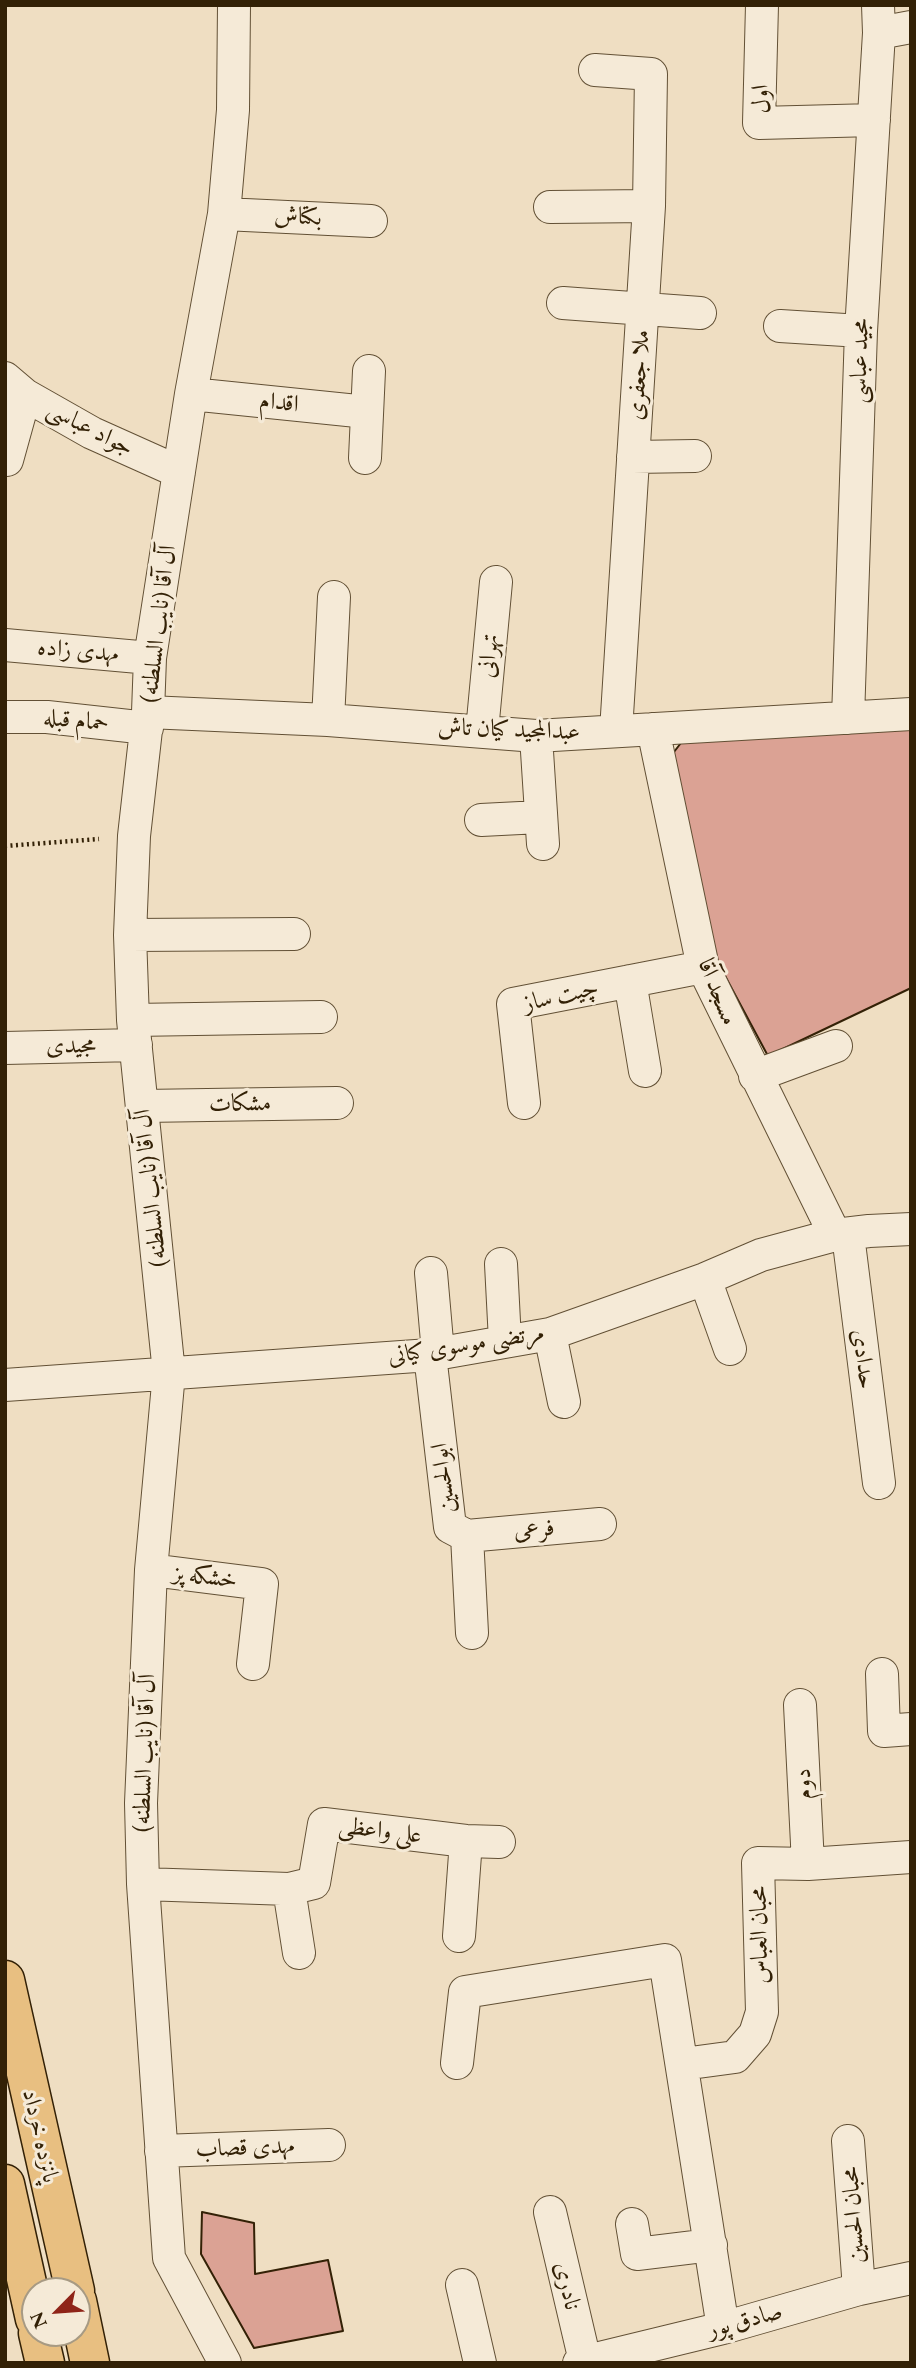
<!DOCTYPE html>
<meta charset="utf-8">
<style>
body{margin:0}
#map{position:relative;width:916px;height:2368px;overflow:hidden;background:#efdec2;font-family:"EB Garamond",serif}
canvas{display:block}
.frame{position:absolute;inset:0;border:7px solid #332106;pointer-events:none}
.north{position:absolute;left:21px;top:2277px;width:70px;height:70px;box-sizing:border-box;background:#f5ead7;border:2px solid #a79a83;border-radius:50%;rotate:245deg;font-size:19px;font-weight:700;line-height:28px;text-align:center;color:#332106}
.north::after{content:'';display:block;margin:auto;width:24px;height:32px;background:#8f2418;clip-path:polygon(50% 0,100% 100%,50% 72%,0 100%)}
</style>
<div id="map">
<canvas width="916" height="2368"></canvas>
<div class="frame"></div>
<div class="north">N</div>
</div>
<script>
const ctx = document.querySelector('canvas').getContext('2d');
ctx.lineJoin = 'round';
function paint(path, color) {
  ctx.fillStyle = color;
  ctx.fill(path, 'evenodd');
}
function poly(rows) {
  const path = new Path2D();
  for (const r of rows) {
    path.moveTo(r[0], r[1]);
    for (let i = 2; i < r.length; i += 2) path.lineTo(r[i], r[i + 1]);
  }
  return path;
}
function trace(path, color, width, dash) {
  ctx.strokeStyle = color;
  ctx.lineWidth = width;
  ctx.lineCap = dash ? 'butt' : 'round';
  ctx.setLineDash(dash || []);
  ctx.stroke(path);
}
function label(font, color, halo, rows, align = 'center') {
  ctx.font = font + ' "EB Garamond",Amiri,serif';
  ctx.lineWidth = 6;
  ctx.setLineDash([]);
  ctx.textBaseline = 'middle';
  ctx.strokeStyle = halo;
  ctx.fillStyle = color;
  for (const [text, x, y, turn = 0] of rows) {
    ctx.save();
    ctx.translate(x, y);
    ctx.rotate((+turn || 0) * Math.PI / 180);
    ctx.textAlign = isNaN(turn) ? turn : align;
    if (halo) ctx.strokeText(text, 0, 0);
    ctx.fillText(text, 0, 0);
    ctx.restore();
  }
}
const building = poly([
 [911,726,911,988,768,1056,717,961,667,761,684,739,911,726],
 [202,2212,254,2223,255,2274,328,2260,343,2331,254,2348,201,2254,202,2212]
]);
const path = poly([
 [5,846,99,839]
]);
const minor = poly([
 [762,5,759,123,874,120],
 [879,33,911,27],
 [595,70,651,74,649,206,616,731],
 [550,207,649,206],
 [224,214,371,221],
 [563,303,700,313],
 [780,326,861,331],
 [5,378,25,395,92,433,179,472],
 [191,394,367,412],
 [633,457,695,456],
 [365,458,369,371],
 [7,460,25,395],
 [5,645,150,658],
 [148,712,328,720,536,736,911,714],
 [5,717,47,717,147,728],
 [848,718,861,331,879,33,878,5],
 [328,720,334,597],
 [653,729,703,967,835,1235],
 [482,731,496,582],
 [536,736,543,844],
 [481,820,540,817],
 [130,935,294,934],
 [630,981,645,1071],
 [133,1020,321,1017],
 [5,1048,136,1045],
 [755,1076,836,1046],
 [524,1103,513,1004,703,967],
 [143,1106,337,1103],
 [848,1235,879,1483],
 [501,1264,505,1341],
 [431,1273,438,1353],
 [705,1279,730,1349],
 [550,1334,564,1402],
 [430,1355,450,1527,467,1536,472,1633],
 [5,1385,430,1355,550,1334,705,1279,761,1255,835,1235,869,1231,911,1229],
 [467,1536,600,1524],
 [151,1570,262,1584,253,1664],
 [882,1674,884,1731,911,1729],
 [800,1705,808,1864],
 [143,1884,289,1889,314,1883,324,1824,466,1841,499,1842],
 [289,1889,299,1953],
 [459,1936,466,1841],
 [457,2063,465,1992,665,1960,723,2328],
 [683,2064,735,2057,755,2034,762,2012,758,1863,808,1864,911,1857],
 [848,2141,859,2289],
 [161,2151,329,2145],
 [550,2212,585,2361],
 [632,2224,637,2254,711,2245],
 [462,2285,480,2363],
 [225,2363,169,2258,143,1884,141,1803,151,1570,169,1373,133,1020,130,935,134,836,148,712,150,658,191,394,224,214,233,110,234,5],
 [579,2363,723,2328,859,2289,911,2278]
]);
const primary = poly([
 [5,1980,75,2291],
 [5,2184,35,2319],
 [77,2301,90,2363],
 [38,2333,45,2363]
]);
const streetNames = [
 ["اول",762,99,-94],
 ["بکتاش",298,217,3],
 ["مجید عباسی",860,361,-88],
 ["ملا جعفری",639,375,-86],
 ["اقدام",279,403,6],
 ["جواد عباسی",90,429,27],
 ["آل آقا (نایب السلطنه)",159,624,-83],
 ["مهدی زاده",78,651,5],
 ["تهرانی",489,656,-84],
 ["حمام قبله",76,721,5],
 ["عبدالمجید کیان تاش",509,730,2],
 ["مسجد آقا",717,992,68],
 ["چیت ساز",561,996,-13],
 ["مجیدی",71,1046,-1],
 ["مشکات",240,1104,-1],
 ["آل آقا (نایب السلطنه)",151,1188,-96],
 ["مرتضی موسوی کیانی",466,1345,-9],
 ["حدادی",863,1359,83],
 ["ابوالحسین",444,1478,-97],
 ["فرعی",534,1530,-5],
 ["خشکه پز",205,1577,7],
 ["آل آقا (نایب السلطنه)",145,1753,-88],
 ["دوم",804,1784,-93],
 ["علی واعظی",380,1831,7],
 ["محبان العباس",760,1935,-91],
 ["پانزده خرداد",40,2136,77],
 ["مهدی قصاب",245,2148,-2],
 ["محبان الحسین",854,2215,-94],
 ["نادری",567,2286,77],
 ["صادق پور",745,2321,-15]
];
paint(building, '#dba294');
trace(building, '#332106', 2);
trace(minor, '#625035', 34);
trace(primary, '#332106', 41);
trace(path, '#332106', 4.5, [2, 3.5]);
trace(minor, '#f5ead7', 32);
trace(primary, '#e8bf81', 38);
label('24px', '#332106', '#f5ead7', streetNames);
</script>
